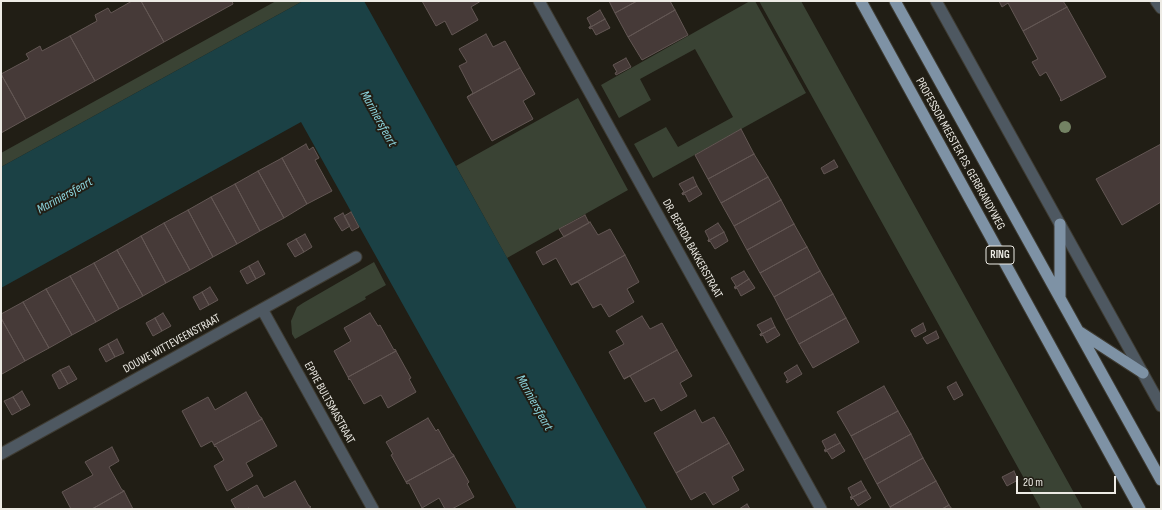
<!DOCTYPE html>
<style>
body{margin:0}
#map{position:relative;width:1162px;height:510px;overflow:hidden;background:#211e15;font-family:"Sofia Sans Condensed",sans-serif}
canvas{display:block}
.frame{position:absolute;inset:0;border:2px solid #edebe5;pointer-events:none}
.scale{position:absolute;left:1016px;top:476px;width:100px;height:18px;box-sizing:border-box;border:2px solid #edebe5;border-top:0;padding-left:5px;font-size:12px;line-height:14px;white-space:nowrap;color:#edebe5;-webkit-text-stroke:3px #211e15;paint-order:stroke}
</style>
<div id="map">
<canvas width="1162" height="510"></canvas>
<div class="frame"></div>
<div class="scale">20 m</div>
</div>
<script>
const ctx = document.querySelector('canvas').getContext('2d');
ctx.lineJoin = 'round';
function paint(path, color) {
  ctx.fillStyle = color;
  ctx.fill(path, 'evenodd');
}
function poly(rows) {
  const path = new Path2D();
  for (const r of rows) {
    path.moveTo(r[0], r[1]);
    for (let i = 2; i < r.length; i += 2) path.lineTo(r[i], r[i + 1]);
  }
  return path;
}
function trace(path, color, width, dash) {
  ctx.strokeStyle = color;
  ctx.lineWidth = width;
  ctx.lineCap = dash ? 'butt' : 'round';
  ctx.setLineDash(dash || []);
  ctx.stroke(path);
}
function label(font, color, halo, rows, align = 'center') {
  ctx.font = font + ' "Sofia Sans Condensed",sans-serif';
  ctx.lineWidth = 4;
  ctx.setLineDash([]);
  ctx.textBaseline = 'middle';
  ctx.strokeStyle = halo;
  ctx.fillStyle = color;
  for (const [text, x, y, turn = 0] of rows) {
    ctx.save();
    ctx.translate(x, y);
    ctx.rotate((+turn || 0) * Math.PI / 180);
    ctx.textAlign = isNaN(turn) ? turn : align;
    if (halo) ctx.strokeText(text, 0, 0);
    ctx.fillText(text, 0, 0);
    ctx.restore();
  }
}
const green = poly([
 [276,1,303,1,1,167,1,153],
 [750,1,755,1,806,93,653,178,634,144,666,127,678,147,733,117,695,49,640,79,651,100,619,118,601,85],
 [759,1,801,1,1083,509,1041,509],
 [578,98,628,190,507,258,456,166],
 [374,262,386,285,365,297,366,299,295,339,292,334,291,321,297,307,303,303]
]);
const water = poly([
 [303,1,364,1,647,509,517,509,301,122,1,288,1,167]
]);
const building = poly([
 [132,1,141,1,164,42,95,81,70,36,97,21,95,15,108,8,111,13,132,1],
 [141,1,232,1,233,4,164,42,141,1],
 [422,1,481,1,471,7,478,20,452,35,445,21,436,26,422,1],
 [609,1,637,1,615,13,609,1],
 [637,1,670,1,675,10,628,37,615,13,637,1],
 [999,1,1063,1,1067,7,1023,31,1008,3,1002,7,999,1],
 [1067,7,1106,77,1061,101,1060,100,1061,99,1046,72,1040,76,1032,62,1038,59,1023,31,1067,7],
 [600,10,605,19,589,28,589,27,591,26,587,18,600,10],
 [675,10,688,35,642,60,628,37,675,10],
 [605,19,610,28,596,35,592,28,590,29,589,28,605,19],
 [486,34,493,47,505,41,520,68,467,97,473,93,459,66,467,62,459,49,486,34],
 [70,36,95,81,26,119,1,74,29,59,26,54,40,46,42,51,70,36],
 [626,58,631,67,616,75,615,73,617,72,613,65,626,58],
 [520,68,535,94,523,101,533,119,492,141,467,97,520,68],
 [1,74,26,119,1,133,1,74],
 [741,129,754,154,708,179,695,155,741,129],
 [306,144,309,150,313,147,319,158,315,160,332,191,307,204,282,158,306,144],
 [1161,144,1161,202,1122,225,1096,179,1161,144],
 [754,154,768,177,721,203,708,179,754,154],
 [282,158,307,204,284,218,258,171,282,158],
 [834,160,838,167,824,174,821,168,834,160],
 [258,171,284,218,260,231,235,184,258,171],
 [693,177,697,186,682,194,682,193,684,192,679,184,693,177],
 [768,177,781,200,734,226,721,203,768,177],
 [235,184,260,231,237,244,211,197,235,184],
 [697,186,702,194,689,202,685,194,683,195,682,194,697,186],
 [211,197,237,244,213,257,188,210,211,197],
 [781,200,794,224,747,250,734,226,781,200],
 [188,210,213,257,190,270,164,223,188,210],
 [351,212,359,227,352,231,344,216,351,212],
 [343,213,350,226,342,231,334,218,343,213],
 [585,215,589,223,564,237,559,229,585,215],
 [590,222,598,235,610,229,625,255,571,285,556,258,543,265,536,252,590,222],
 [164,223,190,270,166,283,141,236,164,223],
 [718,223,724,232,708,241,708,240,709,239,705,231,718,223],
 [794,224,807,247,760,273,747,250,794,224],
 [724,232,728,241,715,249,710,241,709,242,708,241,724,232],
 [305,234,312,247,304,252,296,239,305,234],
 [141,236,166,283,143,296,117,250,141,236],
 [296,239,304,252,295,257,287,244,296,239],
 [807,247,820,271,774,297,760,273,807,247],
 [117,250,143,296,119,309,94,263,117,250],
 [625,255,639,282,627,289,634,302,609,317,601,304,593,308,578,282,571,285,625,255],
 [258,261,265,274,256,279,249,266,258,261],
 [94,263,119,309,96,322,70,276,94,263],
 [249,266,256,279,247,284,240,271,249,266],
 [744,271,749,279,735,288,734,287,736,286,731,278,744,271],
 [820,271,833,294,786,320,774,297,820,271],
 [70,276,96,322,72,335,46,289,70,276],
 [749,279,755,288,741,296,737,288,735,289,735,288,749,279],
 [210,287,218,300,209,305,202,292,210,287],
 [46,289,72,335,49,348,23,302,46,289],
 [202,292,209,305,200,310,193,297,202,292],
 [833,294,846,318,799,344,786,320,833,294],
 [23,302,49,348,25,361,1,318,1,314,23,302],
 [163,313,171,326,162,331,155,318,163,313],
 [370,313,378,326,380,325,394,350,395,349,396,351,348,377,334,351,351,341,344,328,370,313],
 [642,316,650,329,662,323,677,350,624,379,609,352,624,344,616,331,642,316],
 [1,318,25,361,2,374,1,373,1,318],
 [155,318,162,331,153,336,146,323,155,318],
 [771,318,775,327,760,335,760,334,762,333,757,325,771,318],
 [846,318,859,342,813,368,799,344,846,318],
 [923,323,926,331,915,337,911,330,923,323],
 [775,327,780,335,767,343,763,335,761,336,760,335,775,327],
 [936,331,939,338,927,344,923,338,936,331],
 [117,339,124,353,115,357,108,344,117,339],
 [108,344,115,357,106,362,99,349,108,344],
 [677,350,692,376,680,383,687,396,661,411,654,398,645,402,630,376,624,379,677,350],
 [396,351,411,378,409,379,416,392,388,408,381,395,364,404,350,379,349,380,348,377,396,351],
 [797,365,802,374,787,383,786,381,788,380,784,373,797,365],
 [69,366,77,379,68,384,60,370,69,366],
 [60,370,68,384,59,389,52,375,60,370],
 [956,382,963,395,954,400,947,387,956,382],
 [884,386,898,411,851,436,837,412,884,386],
 [22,391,30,405,21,410,13,397,22,391],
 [246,392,260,417,261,417,262,419,214,445,212,441,201,447,182,411,208,397,215,410,246,392],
 [13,397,21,410,12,415,4,401,13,397],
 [695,410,702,423,714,417,729,443,676,473,654,433,695,410],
 [898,411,911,434,864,460,851,436,898,411],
 [428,418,436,431,438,429,452,454,453,454,454,456,406,482,391,455,393,454,386,442,428,418],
 [262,419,277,446,246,463,253,476,227,491,214,466,224,460,216,446,215,447,214,445,262,419],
 [835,434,840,443,825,451,824,450,826,449,822,441,835,434],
 [911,434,923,458,877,484,864,460,911,434],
 [729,443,744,470,732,477,739,490,713,505,705,492,691,500,676,473,729,443],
 [840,443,845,451,832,459,827,451,825,452,825,451,840,443],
 [112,447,119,461,109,467,122,490,123,490,124,491,92,509,71,509,62,492,93,475,85,462,112,447],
 [454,456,469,482,467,484,474,497,452,509,445,509,439,498,422,508,409,483,407,484,406,482,454,456],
 [923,458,936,481,890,507,877,484,923,458],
 [1014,471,1018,480,1007,486,1002,477,1014,471],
 [295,481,309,506,310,506,311,507,308,509,250,509,249,508,246,509,236,509,231,500,257,485,264,498,295,481],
 [861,481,866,490,851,498,850,497,852,496,848,488,861,481],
 [936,481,949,505,942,509,891,509,890,507,936,481],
 [866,490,871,498,858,506,853,498,851,500,851,498,866,490],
 [124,491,133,509,92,509,124,491],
 [747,504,750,509,739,509,747,504],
 [949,505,952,509,942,509,949,505]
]);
const minor = poly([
 [539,1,821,509],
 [936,1,1161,406],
 [1156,1,1161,8],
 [262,309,373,509],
 [1,454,356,257]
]);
const primary = poly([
 [861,1,1140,509],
 [895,1,1161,480],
 [1060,224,1060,297],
 [1080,332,1143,373]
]);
const trees = [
 [1065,127]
];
const shields = [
 [1000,255,28]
];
const shieldNames = [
 ["RING",1000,255]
];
const streetNames = [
 ["PROFESSOR MEESTER P.S. GERBRANDYWEG",960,154,61],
 ["DR. BEARDA BAKKERSTRAAT",692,249,61],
 ["DOUWE WITTEVEENSTRAAT",172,344,-29],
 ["EPPIE BULTSMASTRAAT",329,403,61]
];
const waterNames = [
 ["Mariniersfeart",378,119,61],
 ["Mariniersfeart",65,196,-29],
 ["Mariniersfeart",534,403,61]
];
paint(green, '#3a4334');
paint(water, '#1b4145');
paint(building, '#463a38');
trace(building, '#635754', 1);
trace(minor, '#3e3b32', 13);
trace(primary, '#3e3b32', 13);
trace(minor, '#4e5861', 11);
trace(primary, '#7e92a5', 11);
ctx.fillStyle = '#738263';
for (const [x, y] of trees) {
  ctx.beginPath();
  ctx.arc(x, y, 6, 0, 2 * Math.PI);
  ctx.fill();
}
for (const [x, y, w] of shields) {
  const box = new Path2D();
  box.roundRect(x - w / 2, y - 9, w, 18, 3);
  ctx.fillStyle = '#211e15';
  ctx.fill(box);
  trace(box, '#edebe5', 1);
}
label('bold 11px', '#edebe5', null, shieldNames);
label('12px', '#edebe5', '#211e15', streetNames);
label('italic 13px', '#8dd6df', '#211e15', waterNames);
</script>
